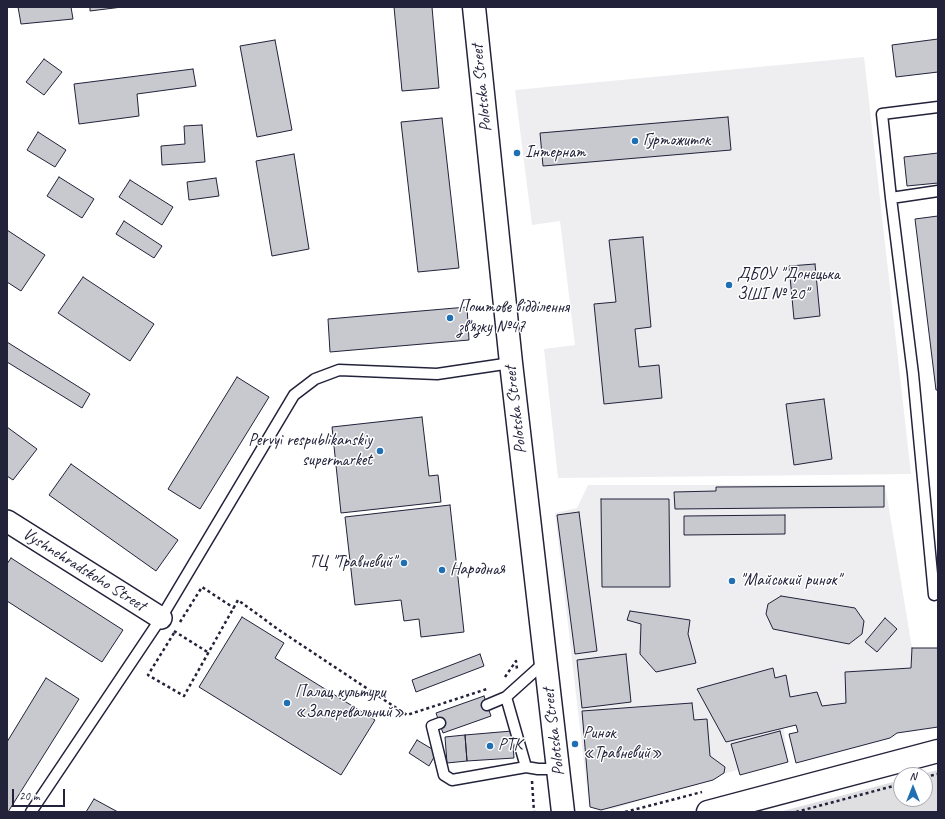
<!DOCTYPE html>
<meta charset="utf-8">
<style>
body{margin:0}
#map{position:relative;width:945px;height:819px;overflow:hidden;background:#fff;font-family:Caveat,sans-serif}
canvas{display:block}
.frame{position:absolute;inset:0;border:8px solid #22223b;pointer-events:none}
.north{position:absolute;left:893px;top:767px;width:40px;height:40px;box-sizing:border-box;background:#fff;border:1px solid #a7a7b1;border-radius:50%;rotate:0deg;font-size:11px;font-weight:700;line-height:16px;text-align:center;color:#22223b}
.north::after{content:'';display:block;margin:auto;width:14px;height:18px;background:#1f6fb2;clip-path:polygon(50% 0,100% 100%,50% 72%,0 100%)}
.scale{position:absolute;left:12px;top:789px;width:53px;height:18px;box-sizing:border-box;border:2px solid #22223b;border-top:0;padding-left:5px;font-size:12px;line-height:14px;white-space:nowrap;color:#22223b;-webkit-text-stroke:3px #fff;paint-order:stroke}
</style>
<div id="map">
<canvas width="945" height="819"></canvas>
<div class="frame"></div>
<div class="north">N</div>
<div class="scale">20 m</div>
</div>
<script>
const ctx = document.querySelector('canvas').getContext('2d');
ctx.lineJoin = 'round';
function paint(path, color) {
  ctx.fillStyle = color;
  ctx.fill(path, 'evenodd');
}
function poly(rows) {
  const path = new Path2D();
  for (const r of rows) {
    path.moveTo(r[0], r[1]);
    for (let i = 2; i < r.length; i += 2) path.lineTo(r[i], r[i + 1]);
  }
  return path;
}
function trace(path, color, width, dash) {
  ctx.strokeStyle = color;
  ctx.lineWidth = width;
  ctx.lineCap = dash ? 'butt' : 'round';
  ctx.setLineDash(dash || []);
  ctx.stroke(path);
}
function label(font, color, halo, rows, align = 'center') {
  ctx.font = font + ' Caveat,sans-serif';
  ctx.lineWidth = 3;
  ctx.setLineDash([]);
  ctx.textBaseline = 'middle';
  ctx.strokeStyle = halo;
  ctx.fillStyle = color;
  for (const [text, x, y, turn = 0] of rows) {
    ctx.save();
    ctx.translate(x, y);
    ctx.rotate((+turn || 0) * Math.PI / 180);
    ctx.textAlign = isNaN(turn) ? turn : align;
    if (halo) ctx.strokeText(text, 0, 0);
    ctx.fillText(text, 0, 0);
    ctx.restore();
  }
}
const built = poly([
 [864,57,911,474,558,478,544,349,575,345,560,221,532,225,515,90],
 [588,485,885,485,912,648,911,668,846,672,846,703,822,706,782,715,787,754,613,809,589,806,555,513,577,508]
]);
const green = poly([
 [938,770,938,812,779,812,901,780,901,799,925,799,925,775,918,775]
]);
const building = poly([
 [18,7,71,7,73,19,21,24,18,7],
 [90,7,122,7,90,11,90,7],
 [394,7,432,7,439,88,402,91,394,7],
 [938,39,938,72,896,77,892,45,938,39],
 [275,40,292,130,257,137,240,46,275,40],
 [44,59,62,72,44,95,26,82,44,59],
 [193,69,196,86,137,94,139,116,79,124,74,84,193,69],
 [728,117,731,150,543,166,540,133,728,117],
 [442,118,459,268,418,272,401,122,442,118],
 [202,125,205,162,162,165,161,146,185,144,184,126,202,125],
 [38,132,66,150,55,167,27,150,38,132],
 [938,153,938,183,907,186,904,157,938,153],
 [294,154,309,249,272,256,256,161,294,154],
 [59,177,94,199,82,218,47,196,59,177],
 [216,178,219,196,189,200,187,182,216,178],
 [130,180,173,207,162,225,119,197,130,180],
 [938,216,938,390,936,390,915,219,938,216],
 [124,221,162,246,154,258,116,234,124,221],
 [7,230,45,255,21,291,7,282,7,230],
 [643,237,651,327,635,329,639,367,659,365,662,398,604,404,594,304,616,302,609,240,643,237],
 [815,264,820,316,794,319,789,266,815,264],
 [83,277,154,324,130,361,58,313,83,277],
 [467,307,469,340,330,352,328,319,467,307],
 [7,342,90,394,82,408,7,362,7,342],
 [237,377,269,397,200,509,168,489,237,377],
 [824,399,832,459,794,465,786,404,824,399],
 [422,417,429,476,438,475,441,502,341,513,332,427,422,417],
 [7,427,37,449,13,480,7,476,7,427],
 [71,464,178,540,156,571,49,495,71,464],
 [884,486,884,507,675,509,674,492,716,491,716,487,884,486],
 [601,499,669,499,670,587,602,587,601,499],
 [450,505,464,632,421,637,419,619,404,621,401,600,355,605,345,517,450,505],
 [579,512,597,651,575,654,557,515,579,512],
 [785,515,785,534,684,535,684,516,785,515],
 [11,558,123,630,102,662,7,601,7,564,11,558],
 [781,596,855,608,864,621,862,634,849,644,773,629,766,614,768,604,781,596],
 [630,611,690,620,688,634,696,663,656,672,640,654,641,624,627,620,630,611],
 [242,617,284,643,275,658,375,720,341,775,199,687,242,617],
 [885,618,897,629,877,652,865,642,885,618],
 [912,648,938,648,938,727,897,733,890,738,796,763,789,734,798,732,796,725,726,742,697,689,773,668,775,678,786,675,790,697,817,692,822,706,846,703,845,672,911,668,912,648],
 [480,654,484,666,416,692,412,680,480,654],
 [626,654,631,702,582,708,577,660,626,654],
 [46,678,79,699,8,812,7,812,7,742,46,678],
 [484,696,491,716,443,733,436,713,484,696],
 [692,703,694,720,707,719,710,756,725,767,724,773,713,780,601,810,590,807,582,711,692,703],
 [512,731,514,758,467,761,465,735,512,731],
 [780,731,788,762,740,775,731,744,780,731],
 [465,735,467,761,447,763,445,737,465,735],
 [417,740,437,752,429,766,409,753,417,740],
 [94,799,118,812,86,812,94,799]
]);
const path = poly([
 [180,622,202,587,234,608],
 [174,631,209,653],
 [174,633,148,675,184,696,238,600,279,630,407,715,487,689],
 [505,677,516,661,517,669],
 [925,777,938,774],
 [532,781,534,812],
 [625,812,702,792],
 [796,812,901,784]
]);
const lane = poly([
 [891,198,938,191],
 [934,595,913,374,891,198,882,114,938,107],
 [546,661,506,697,526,767,538,769,558,769],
 [487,705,506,697],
 [440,723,432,726,444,775,452,780,526,767],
 [31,812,161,618,294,395,315,379,339,370,437,374,511,363]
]);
const street = poly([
 [7,521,161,618]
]);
const secondary = poly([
 [474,7,511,363,563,812],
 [708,812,938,751]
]);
const markers = [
 [635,141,4,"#1f6fb2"],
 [517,153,4,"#1f6fb2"],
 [729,285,4,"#1f6fb2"],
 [450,318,4,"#1f6fb2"],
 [380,451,4,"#1f6fb2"],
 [404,563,4,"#1f6fb2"],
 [442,570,4,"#1f6fb2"],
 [732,581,4,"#1f6fb2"],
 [287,703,4,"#1f6fb2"],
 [575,744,4,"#1f6fb2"],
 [490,746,4,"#1f6fb2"]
];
const streetNames = [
 ["Polotska Street",482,88,-96],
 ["Polotska Street",516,410,-97],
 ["Vyshnehradskoho Street",84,570,32],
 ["Polotska Street",554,732,-97]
];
const poiNames = [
 ["Гуртожиток",643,141],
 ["Інтернат",525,153],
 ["ДБОУ \"Донецька",737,275],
 ["ЗШІ № 20\"",737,295],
 ["Поштове відділення",458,308],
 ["зв'язку №47",458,328],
 ["Pervyi respublikanskiy",372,441,"right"],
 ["supermarket",372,461,"right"],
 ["ТЦ \"Травневий\"",396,563,"right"],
 ["Народная",450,570],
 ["\"Майський ринок\"",740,581],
 ["Палац культури",295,693],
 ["«Заперевальний»",295,713],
 ["Ринок",583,734],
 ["«Травневий»",583,754],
 ["РТК",498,746]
];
paint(built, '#eeeef1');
paint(green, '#dfdfe2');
paint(building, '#c8c8cf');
trace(building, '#22223b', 1);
trace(lane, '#22223b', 13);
trace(street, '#22223b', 24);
trace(secondary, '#22223b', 25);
trace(path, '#22223b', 2.5, [3, 3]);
trace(lane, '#fff', 10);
trace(street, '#fff', 21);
trace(secondary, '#fff', 22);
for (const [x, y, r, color] of markers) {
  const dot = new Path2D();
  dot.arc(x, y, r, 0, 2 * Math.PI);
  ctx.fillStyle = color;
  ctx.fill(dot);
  trace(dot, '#fff', 1.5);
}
label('17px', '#22223b', '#fff', streetNames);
label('17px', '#22223b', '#fff', poiNames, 'left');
</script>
